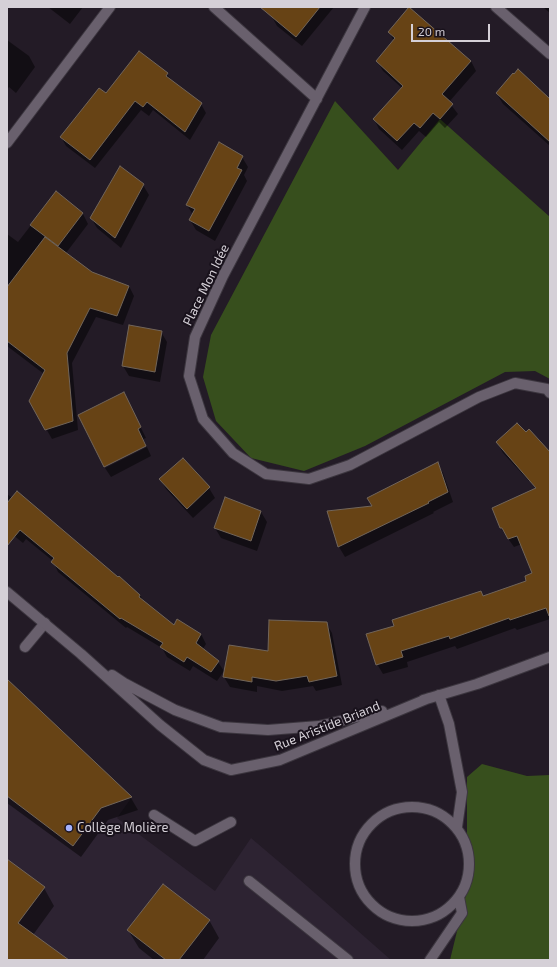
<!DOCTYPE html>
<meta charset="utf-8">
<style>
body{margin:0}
#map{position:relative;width:557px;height:967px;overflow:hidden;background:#231b26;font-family:"Exo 2",sans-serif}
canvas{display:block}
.frame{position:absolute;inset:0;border:8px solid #d5d0d7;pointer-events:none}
.scale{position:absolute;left:411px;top:24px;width:79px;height:18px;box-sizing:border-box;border:2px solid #d5d0d7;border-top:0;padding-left:5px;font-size:12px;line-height:14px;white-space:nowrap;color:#d5d0d7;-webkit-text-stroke:3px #19121c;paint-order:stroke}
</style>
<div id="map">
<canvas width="557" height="967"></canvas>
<div class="frame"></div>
<div class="scale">20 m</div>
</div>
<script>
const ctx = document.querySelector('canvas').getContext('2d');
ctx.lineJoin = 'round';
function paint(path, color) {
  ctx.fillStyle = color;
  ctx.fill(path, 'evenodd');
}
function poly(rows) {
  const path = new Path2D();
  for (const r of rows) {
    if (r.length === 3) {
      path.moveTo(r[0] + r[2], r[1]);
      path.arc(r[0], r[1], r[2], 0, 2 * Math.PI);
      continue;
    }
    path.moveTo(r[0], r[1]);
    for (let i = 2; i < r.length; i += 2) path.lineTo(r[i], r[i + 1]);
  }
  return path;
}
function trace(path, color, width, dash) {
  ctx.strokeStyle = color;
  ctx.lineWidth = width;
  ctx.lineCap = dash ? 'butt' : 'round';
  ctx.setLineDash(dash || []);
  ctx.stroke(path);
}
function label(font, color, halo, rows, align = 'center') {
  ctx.font = font + ' "Exo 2",sans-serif';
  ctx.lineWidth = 4;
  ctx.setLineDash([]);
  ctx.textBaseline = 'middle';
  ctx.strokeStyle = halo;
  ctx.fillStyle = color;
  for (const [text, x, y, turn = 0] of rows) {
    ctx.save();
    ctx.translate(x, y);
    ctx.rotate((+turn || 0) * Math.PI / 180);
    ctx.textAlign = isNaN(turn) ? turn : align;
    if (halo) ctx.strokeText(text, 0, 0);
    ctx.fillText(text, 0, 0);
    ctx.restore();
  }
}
const built = poly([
 [10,682,132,797,117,818,215,891,251,838,291,872,391,960,7,960,7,686]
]);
const green = poly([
 [335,101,398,170,440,119,550,217,550,379,535,371,505,372,365,446,304,471,251,458,216,421,203,377,211,335],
 [482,764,527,776,550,775,550,960,450,960,467,890,467,777]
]);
const shadow = poly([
 [48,7,83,7,70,24],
 [278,7,334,7,302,46,277,26,271,15],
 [543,7,550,7,550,13],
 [389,32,471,61,476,71,449,102,458,114,445,128,439,122,426,137,419,131,402,150,379,129,374,119,402,88,383,71,377,61,394,41],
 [7,40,29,56,35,67,16,93,9,87,7,90],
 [139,52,167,74,172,81,201,104,206,113,190,140,153,110,149,116,141,110,95,168,66,146,61,137,106,95],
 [497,94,550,100,550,146,503,104],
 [242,157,248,167,244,175,247,181,215,241,196,230,190,220,193,215,187,205],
 [143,185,149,195,121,248,97,228,91,218],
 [56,193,83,214,88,224,66,253,92,273,129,286,134,296,123,325,96,317,72,363,78,430,52,439,30,401,44,374,7,346,7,234,18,242],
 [161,332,167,342,160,382,129,376,123,366],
 [129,404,146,438,143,439,146,445,104,466],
 [497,442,550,455,550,463,529,481,503,453],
 [147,447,151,456,111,477,105,468],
 [437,463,443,473,453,502,433,512,434,513,345,557,339,547,328,512,373,507],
 [160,479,209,488,215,498,193,518,166,489],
 [550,483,550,546,535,539,514,547,502,530,493,508],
 [7,494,140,595,144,602,174,627,201,634,206,644,203,649,218,662,224,671,217,681,193,666,190,671,167,657,162,648,127,627,126,628,58,572,53,561,26,539,23,543,7,530],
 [261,512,267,522,257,551,221,538,215,528],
 [550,584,550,619,517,630,515,628,457,649,455,646,407,662,408,667,383,674,377,664,395,627,481,592,484,597],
 [326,623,332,633,342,685,316,691,313,686,282,691,257,686,257,692,230,687,224,677,269,652],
 [11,683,131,798,138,810,108,820,81,857,7,803,7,689],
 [7,860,44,888,54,906,33,935,67,960,7,960],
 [209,920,219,938,203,960,154,960,139,948,128,930]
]);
const building = poly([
 [260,7,320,7,296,37,260,7],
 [409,7,471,61,442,94,453,104,440,119,433,113,420,128,414,123,397,141,373,119,403,86,376,61,395,38,388,32,409,7],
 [139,51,168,73,166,76,202,103,185,132,147,102,143,107,135,101,90,160,60,137,99,88,106,93,139,51],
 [518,69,550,99,550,142,496,93,513,73,514,74,518,69],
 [219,142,243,156,237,168,242,170,209,231,189,220,195,209,186,205,219,142],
 [120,166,144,184,115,238,90,218,120,166],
 [56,191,83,213,58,246,30,225,56,191],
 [45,237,92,272,129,286,117,316,90,308,67,353,73,421,45,430,29,401,45,370,7,341,7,287,45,237],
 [129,325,162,331,155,372,122,366,129,325],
 [124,392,141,427,138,429,146,446,104,467,78,415,124,392],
 [517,423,526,432,529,429,550,452,550,616,549,616,546,608,510,620,509,618,450,639,449,636,401,651,403,657,376,665,366,634,394,626,392,620,481,591,483,596,526,581,525,576,532,573,517,536,508,539,502,528,500,528,492,508,536,488,496,442,517,423],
 [183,458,210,487,187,509,159,479,183,458],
 [438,462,448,492,428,502,429,503,338,547,327,511,372,506,367,498,438,462],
 [17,491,118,577,119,576,140,595,139,597,174,625,177,619,201,634,196,643,219,661,211,672,187,657,184,662,160,647,163,643,121,618,120,619,51,562,54,558,20,530,7,546,7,503,17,491],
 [225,497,261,511,251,541,214,528,225,497],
 [269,620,327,622,337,676,309,682,307,676,276,681,252,677,252,682,223,677,229,645,268,651,269,620],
 [7,679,132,797,101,808,73,846,7,796,7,679],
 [7,859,45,887,18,923,69,960,7,960,7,859],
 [163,884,210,920,179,960,166,960,127,930,163,884]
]);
const lane = poly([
 [25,647,45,623],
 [439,695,449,724,462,792,457,827],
 [412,864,57],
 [154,815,195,841,231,822],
 [249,881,348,960],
 [430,960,462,913,459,897]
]);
const street = poly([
 [214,7,317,99],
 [365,7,223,276,195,337,189,376,203,419,233,453,266,474,309,479,350,465,479,397,515,383,547,389,550,393],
 [496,7,550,54],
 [7,143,110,7]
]);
const secondary = poly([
 [7,592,81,654,160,725,204,760,231,770,280,760,429,698],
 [112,675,124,683,175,710,221,727,268,730,319,726,382,711],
 [423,700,477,684,550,657]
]);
const markers = [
 [69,828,4,"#a5b1fc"]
];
const streetNames = [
 ["Place Mon Idée",206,285,-64],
 ["Rue Aristide Briand",327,726,-22]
];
const poiNames = [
 ["Collège Molière",77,828]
];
paint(built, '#2d2332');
paint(green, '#374f1d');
paint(shadow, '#0007');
paint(building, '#674315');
trace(building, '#71655a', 1);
trace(lane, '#3c363f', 12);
trace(street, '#3c363f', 12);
trace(secondary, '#3c363f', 12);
trace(lane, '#69606d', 10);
trace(street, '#69606d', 10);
trace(secondary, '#69606d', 10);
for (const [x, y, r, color] of markers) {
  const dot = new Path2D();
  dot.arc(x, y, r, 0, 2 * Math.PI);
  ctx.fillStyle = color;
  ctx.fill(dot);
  trace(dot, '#19121c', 1.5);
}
label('13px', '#d5d0d7', '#19121c', streetNames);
label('13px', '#d5d0d7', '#19121c', poiNames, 'left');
</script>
